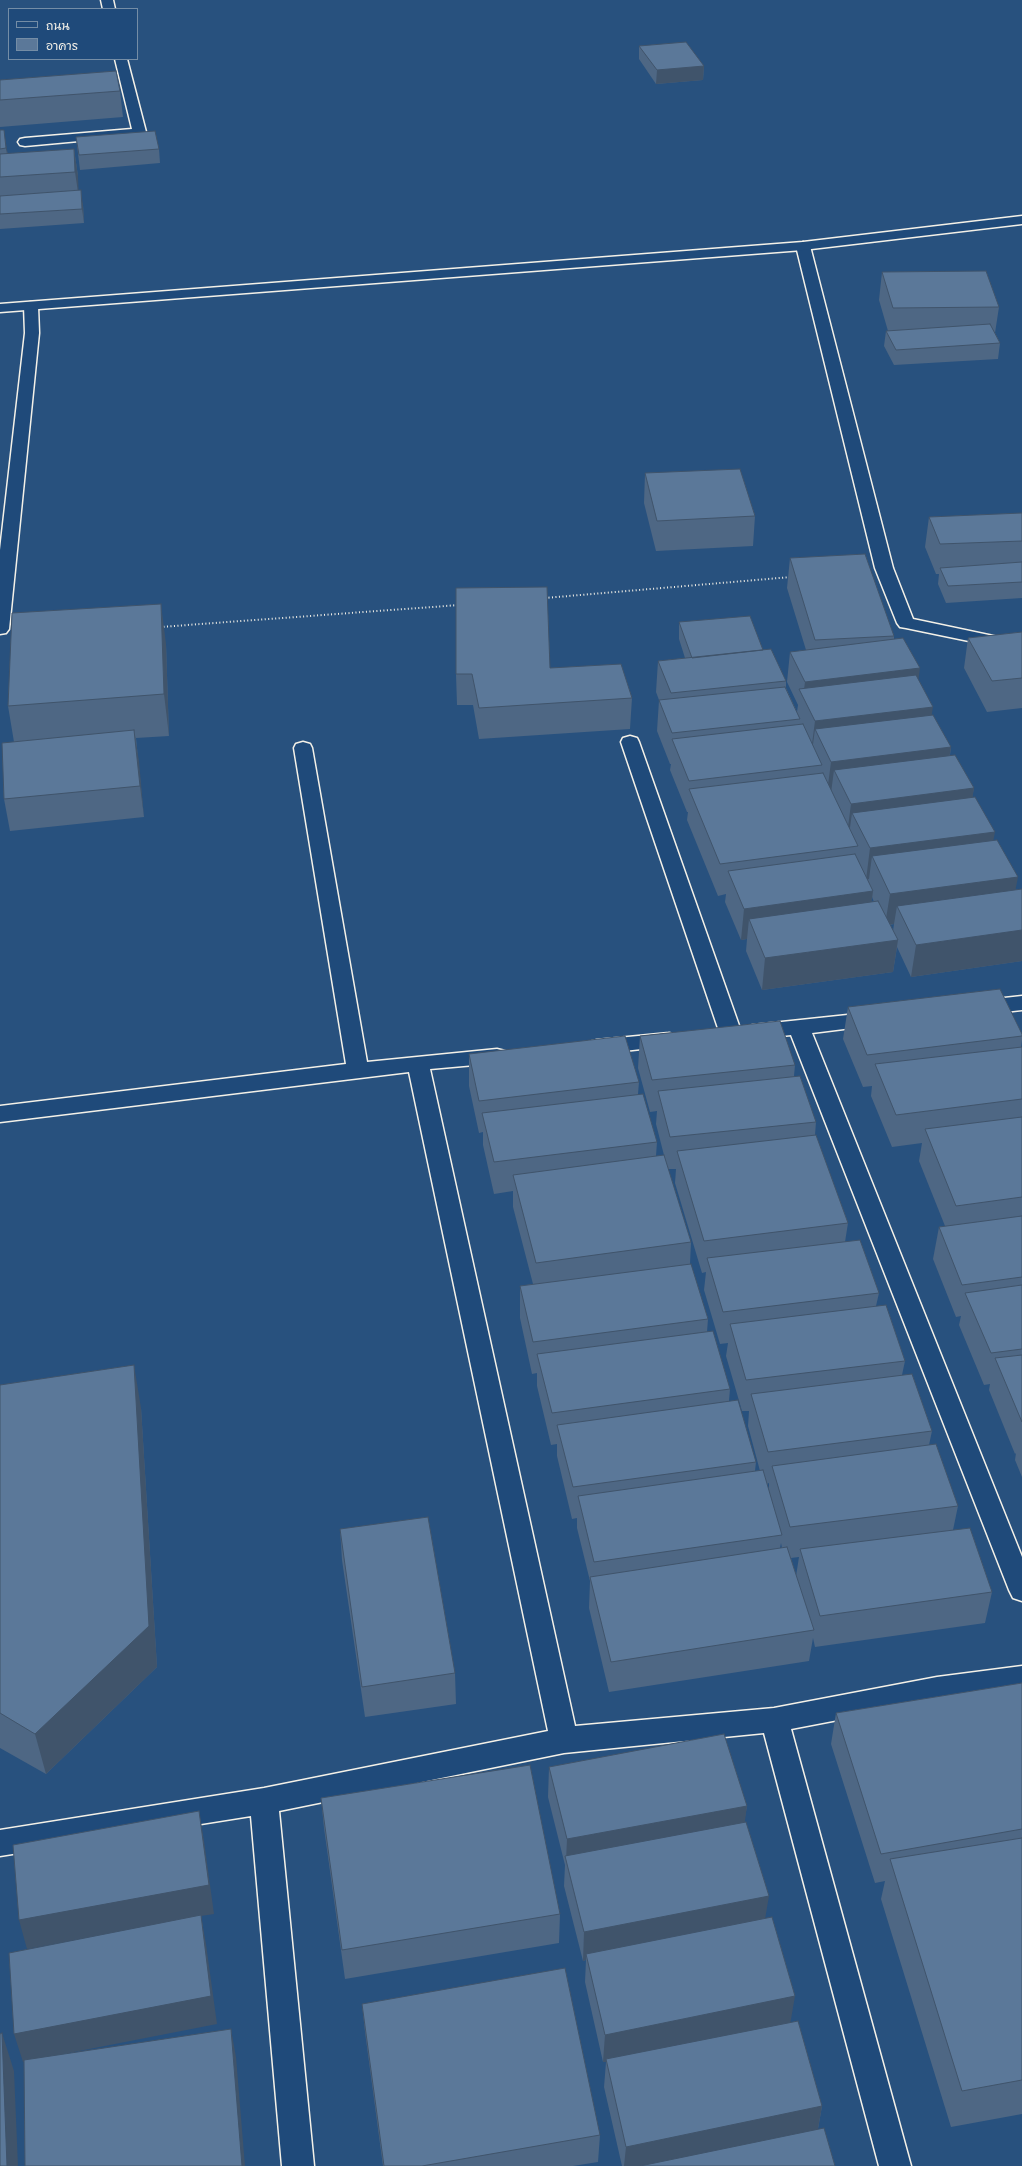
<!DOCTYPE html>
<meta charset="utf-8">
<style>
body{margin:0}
#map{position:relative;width:1022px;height:2166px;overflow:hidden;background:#28517e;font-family:Mynerve,"Playpen Sans Thai",sans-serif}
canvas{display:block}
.legend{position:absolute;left:8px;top:8px;width:130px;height:52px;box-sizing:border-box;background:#1f4a7a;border:1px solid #748da6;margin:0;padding:5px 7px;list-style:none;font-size:12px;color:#f4f1e8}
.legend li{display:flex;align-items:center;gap:8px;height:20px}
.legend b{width:20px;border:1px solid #748da6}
</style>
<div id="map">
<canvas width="1022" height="2166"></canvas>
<ul class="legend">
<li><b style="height:5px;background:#1f4a7a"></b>ถนน</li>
<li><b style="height:11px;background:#5b7899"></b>อาคาร</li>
</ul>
</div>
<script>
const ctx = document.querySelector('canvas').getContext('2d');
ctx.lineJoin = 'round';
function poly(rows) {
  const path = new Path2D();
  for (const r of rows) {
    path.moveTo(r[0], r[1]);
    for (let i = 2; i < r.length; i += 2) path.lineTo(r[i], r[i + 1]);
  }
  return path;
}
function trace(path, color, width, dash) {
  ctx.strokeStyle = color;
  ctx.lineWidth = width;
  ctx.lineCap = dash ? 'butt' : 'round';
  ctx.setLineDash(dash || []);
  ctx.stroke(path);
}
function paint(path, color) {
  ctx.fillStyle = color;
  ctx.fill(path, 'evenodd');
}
const path = poly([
 [545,598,791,577],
 [160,627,459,605]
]);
const service = poly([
 [101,0,113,0,115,9,103,9,101,0],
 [115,59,127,59,146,132,144,135,25,146,20,145,18,142,20,139,25,138,132,129,115,59],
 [803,242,810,246,893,568,913,619,1022,642,1022,652,906,628,900,627,897,623,875,568,796,246,803,242],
 [31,302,36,303,38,306,39,333,9,629,6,633,0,634,0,550,25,333,24,306,26,303,31,302],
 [630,736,637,738,639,742,742,1034,739,1039,731,1041,723,1039,720,1034,621,742,623,738,630,736],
 [303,742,310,744,312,748,367,1062,497,1049,505,1051,508,1056,505,1061,497,1063,430,1069,575,1726,774,1708,937,1677,1022,1666,1022,1690,937,1701,791,1729,911,2166,879,2166,764,1733,564,1753,279,1811,314,2166,282,2166,251,1816,0,1856,0,1830,264,1788,548,1731,409,1072,0,1122,0,1106,346,1064,294,748,296,744,303,742],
 [1022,996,1022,1010,977,1015,969,1013,966,1008,969,1003,977,1001,1022,996],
 [876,1012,884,1014,887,1019,884,1024,812,1033,1022,1557,1022,1601,1013,1598,1009,1590,791,1035,753,1039,745,1037,742,1032,745,1027,753,1025,876,1012],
 [669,1033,677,1035,680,1040,677,1045,597,1054,589,1052,586,1047,589,1042,597,1040,669,1033]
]);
const minor = poly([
 [1022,216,1022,224,803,250,0,312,0,304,803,242,1022,216]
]);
const wall = poly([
 [639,46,704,66,703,80,656,84,639,59],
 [0,80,120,91,123,117,0,127],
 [0,130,8,154,74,149,78,176,78,190,83,205,84,223,0,229],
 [76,137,159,149,160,163,80,170],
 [882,272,999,307,995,333,1000,343,998,359,894,365,884,346,886,331,888,331,879,300],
 [645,473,755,516,753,546,656,551,644,503],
 [1022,513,1022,598,946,603,938,584,939,574,936,574,925,547,929,517],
 [790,558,894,636,894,639,918,681,931,715,951,747,950,755,974,788,972,798,993,840,1015,890,1022,889,1022,961,911,977,897,947,893,972,762,990,746,951,747,939,741,940,725,902,726,894,718,896,687,820,688,812,687,812,670,770,671,764,670,764,657,731,659,700,656,692,658,661,685,658,679,639,679,622,763,650,786,681,786,688,797,712,798,705,787,682,790,652,806,650,787,588],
 [872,897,874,902,871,902],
 [894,924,893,931,890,925],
 [1022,632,1022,708,987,712,964,668,968,638],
 [166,644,169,736,136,738,144,817,10,831,4,799,14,742,8,706],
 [550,668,632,698,630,729,479,739,473,705,457,705,456,674],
 [848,1007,1022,1034,1022,1040,1021,1047,1022,1047,1022,1477,1015,1460,1016,1453,1015,1454,989,1390,990,1384,984,1385,959,1325,961,1316,956,1317,933,1259,939,1227,945,1226,919,1161,922,1143,892,1147,871,1096,872,1086,863,1087,843,1039],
 [640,1036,795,1065,794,1076,816,1122,815,1135,848,1223,845,1242,879,1293,876,1306,905,1361,902,1375,932,1431,929,1445,958,1506,953,1530,992,1592,985,1623,815,1647,813,1638,809,1661,609,1692,589,1608,590,1581,577,1528,577,1518,572,1519,557,1456,557,1444,551,1445,537,1386,537,1373,532,1374,520,1318,520,1286,533,1284,513,1207,513,1191,494,1194,483,1145,483,1132,479,1133,469,1086,469,1054,639,1082,638,1094,657,1142,656,1156,666,1163,656,1124,657,1111,650,1112,638,1068],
 [668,1169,676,1169,675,1183,702,1273,706,1272,704,1290,720,1344,728,1343,726,1356,742,1411,749,1411,748,1426,760,1471,755,1471,756,1462,729,1401,730,1389,707,1332,708,1319,690,1264,691,1242],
 [769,1483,769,1490,767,1484],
 [781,1543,782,1548,780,1548],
 [799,1557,796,1576,791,1558],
 [0,1385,141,1408,157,1667,46,1774,0,1748],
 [340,1529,455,1673,456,1704,365,1717,342,1560],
 [1022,1683,1022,2114,951,2127,881,1899,885,1881,875,1883,831,1744,836,1713],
 [549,1767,747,1806,744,1822,765,1919,790,2022,822,2106,818,2129,835,2166,622,2166,604,2087,606,2062,603,2062,585,1982,586,1960,583,1961,564,1886,565,1865,548,1797],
 [321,1798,560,1914,559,1943,345,1979,324,1828],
 [362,2004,600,2135,598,2162,573,2166,383,2166,365,2032]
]);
const shadedWall = poly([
 [704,66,703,80,656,84,657,70],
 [4,130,8,156,10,175,6,148],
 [74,149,78,176,79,199,75,172],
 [81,190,83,205,84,223,82,209],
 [161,604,166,644,169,736,164,694],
 [920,668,916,699,803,697,805,682],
 [933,707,928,738,815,729,812,752,811,752,815,721],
 [134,730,139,761,144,817,140,786],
 [951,747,946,778,834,770,831,793,827,793,831,762],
 [974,788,969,819,852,813,849,835,847,835,851,804],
 [995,832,989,863,872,856,869,879,866,880,870,848],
 [1018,877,1012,908,897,906,894,924,885,925,890,894],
 [873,891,869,922,749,919,747,939,741,940,744,909],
 [1022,930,1022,961,911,977,916,945],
 [898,940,893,972,762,990,765,958],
 [134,1365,141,1408,157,1667,46,1774,35,1734],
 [747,1806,743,1835,566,1861,567,1839],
 [199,1811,204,1841,214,1914,201,1916,206,1944,217,2024,23,2062,14,2034,201,1916,27,1949,19,1920],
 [769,1896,764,1925,586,1954,586,1960,583,1961,584,1932],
 [795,1996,790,2025,606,2059,606,2062,603,2062,605,2035],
 [231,2029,236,2057,245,2166,242,2166],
 [2,2033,14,2071,18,2166,7,2166],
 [822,2106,817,2134,662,2166,624,2166,626,2147]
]);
const building = poly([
 [686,42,704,66,657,70,639,46,686,42],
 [116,71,120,91,0,100,0,80,116,71],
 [0,130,4,130,6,148,0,149,0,130],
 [155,131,159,149,79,155,76,137,155,131],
 [74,149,75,172,0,177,0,154,74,149],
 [81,190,82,209,0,214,0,196,81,190],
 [986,271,999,307,893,308,882,272,986,271],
 [990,324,1000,343,896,350,886,331,990,324],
 [740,469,755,516,657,521,645,473,740,469],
 [1022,513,1022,541,940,544,929,517,1022,513],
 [865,554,894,636,815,640,790,558,865,554],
 [1022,562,1022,582,948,586,940,568,1022,562],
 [547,587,550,668,621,664,632,698,479,708,472,674,456,674,456,588,547,587],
 [161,604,164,694,8,706,12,613,161,604],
 [750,616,763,650,692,658,679,622,750,616],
 [1022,632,1022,678,992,681,968,638,1022,632],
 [903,638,920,668,805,682,790,652,903,638],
 [771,649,786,681,671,693,658,661,771,649],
 [916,675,933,707,815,721,799,689,916,675],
 [785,687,800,719,672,733,659,700,785,687],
 [933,715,951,747,831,762,815,729,933,715],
 [803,724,822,765,689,781,672,739,803,724],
 [134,730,140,786,4,799,2,743,134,730],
 [955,755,974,788,851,804,834,770,955,755],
 [823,773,858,846,720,864,689,789,823,773],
 [975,797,995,832,870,848,852,813,975,797],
 [997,840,1018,877,890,894,872,856,997,840],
 [855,854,873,891,744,909,728,871,855,854],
 [1022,889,1022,930,916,945,897,906,1022,889],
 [878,901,898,940,765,958,749,919,878,901],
 [1000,989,1022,1034,1022,1036,867,1055,848,1007,1000,989],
 [780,1021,795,1065,652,1080,640,1036,780,1021],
 [625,1036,639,1082,479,1101,469,1054,625,1036],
 [1022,1047,1022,1099,896,1115,875,1064,1022,1047],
 [800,1076,816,1122,670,1137,658,1091,800,1076],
 [643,1094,657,1142,494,1162,482,1113,643,1094],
 [1022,1117,1022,1197,956,1206,925,1129,1022,1117],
 [816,1135,848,1223,704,1241,677,1151,816,1135],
 [664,1155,691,1242,536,1263,513,1175,664,1155],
 [1022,1216,1022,1277,962,1285,939,1227,1022,1216],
 [860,1240,879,1293,723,1312,707,1258,860,1240],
 [691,1264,708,1319,533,1342,520,1286,691,1264],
 [1022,1285,1022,1349,991,1353,965,1293,1022,1285],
 [886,1305,905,1361,746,1380,730,1324,886,1305],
 [713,1331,730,1389,552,1413,537,1354,713,1331],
 [1022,1355,1022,1422,995,1358,1022,1355],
 [134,1365,149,1626,35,1734,0,1713,0,1385,134,1365],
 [912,1374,932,1431,768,1452,751,1394,912,1374],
 [738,1400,756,1462,573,1487,557,1425,738,1400],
 [936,1444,958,1506,790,1527,772,1466,936,1444],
 [763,1470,782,1535,594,1562,578,1496,763,1470],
 [428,1517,455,1673,362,1687,340,1529,428,1517],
 [970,1528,992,1592,820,1616,800,1549,970,1528],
 [787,1547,814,1630,611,1662,590,1577,787,1547],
 [1022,1683,1022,1829,881,1854,836,1713,1022,1683],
 [724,1734,747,1806,567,1839,549,1767,724,1734],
 [530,1765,560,1914,342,1950,321,1798,530,1765],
 [199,1811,209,1885,19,1920,13,1845,199,1811],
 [746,1822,769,1896,584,1932,565,1856,746,1822],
 [1022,1838,1022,2080,962,2091,890,1859,1022,1838],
 [201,1915,211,1996,14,2034,9,1953,201,1915],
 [772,1917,795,1996,605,2035,586,1954,772,1917],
 [565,1968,600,2135,422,2166,384,2166,362,2004,565,1968],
 [798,2021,822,2106,626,2147,606,2059,798,2021],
 [231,2029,242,2166,25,2166,24,2060,231,2029],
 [2,2033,7,2166,0,2166,0,2034,2,2033],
 [824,2128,835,2166,640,2166,824,2128]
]);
trace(service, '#f4f1e8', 3);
trace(minor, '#f4f1e8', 3);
trace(path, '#f4f1e8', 2, [1, 2.5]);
paint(service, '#1f4a7a');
paint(minor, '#1f4a7a');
paint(wall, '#4e6784');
paint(shadedWall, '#40546b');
paint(building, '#5b7899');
trace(building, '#40546b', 1);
</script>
